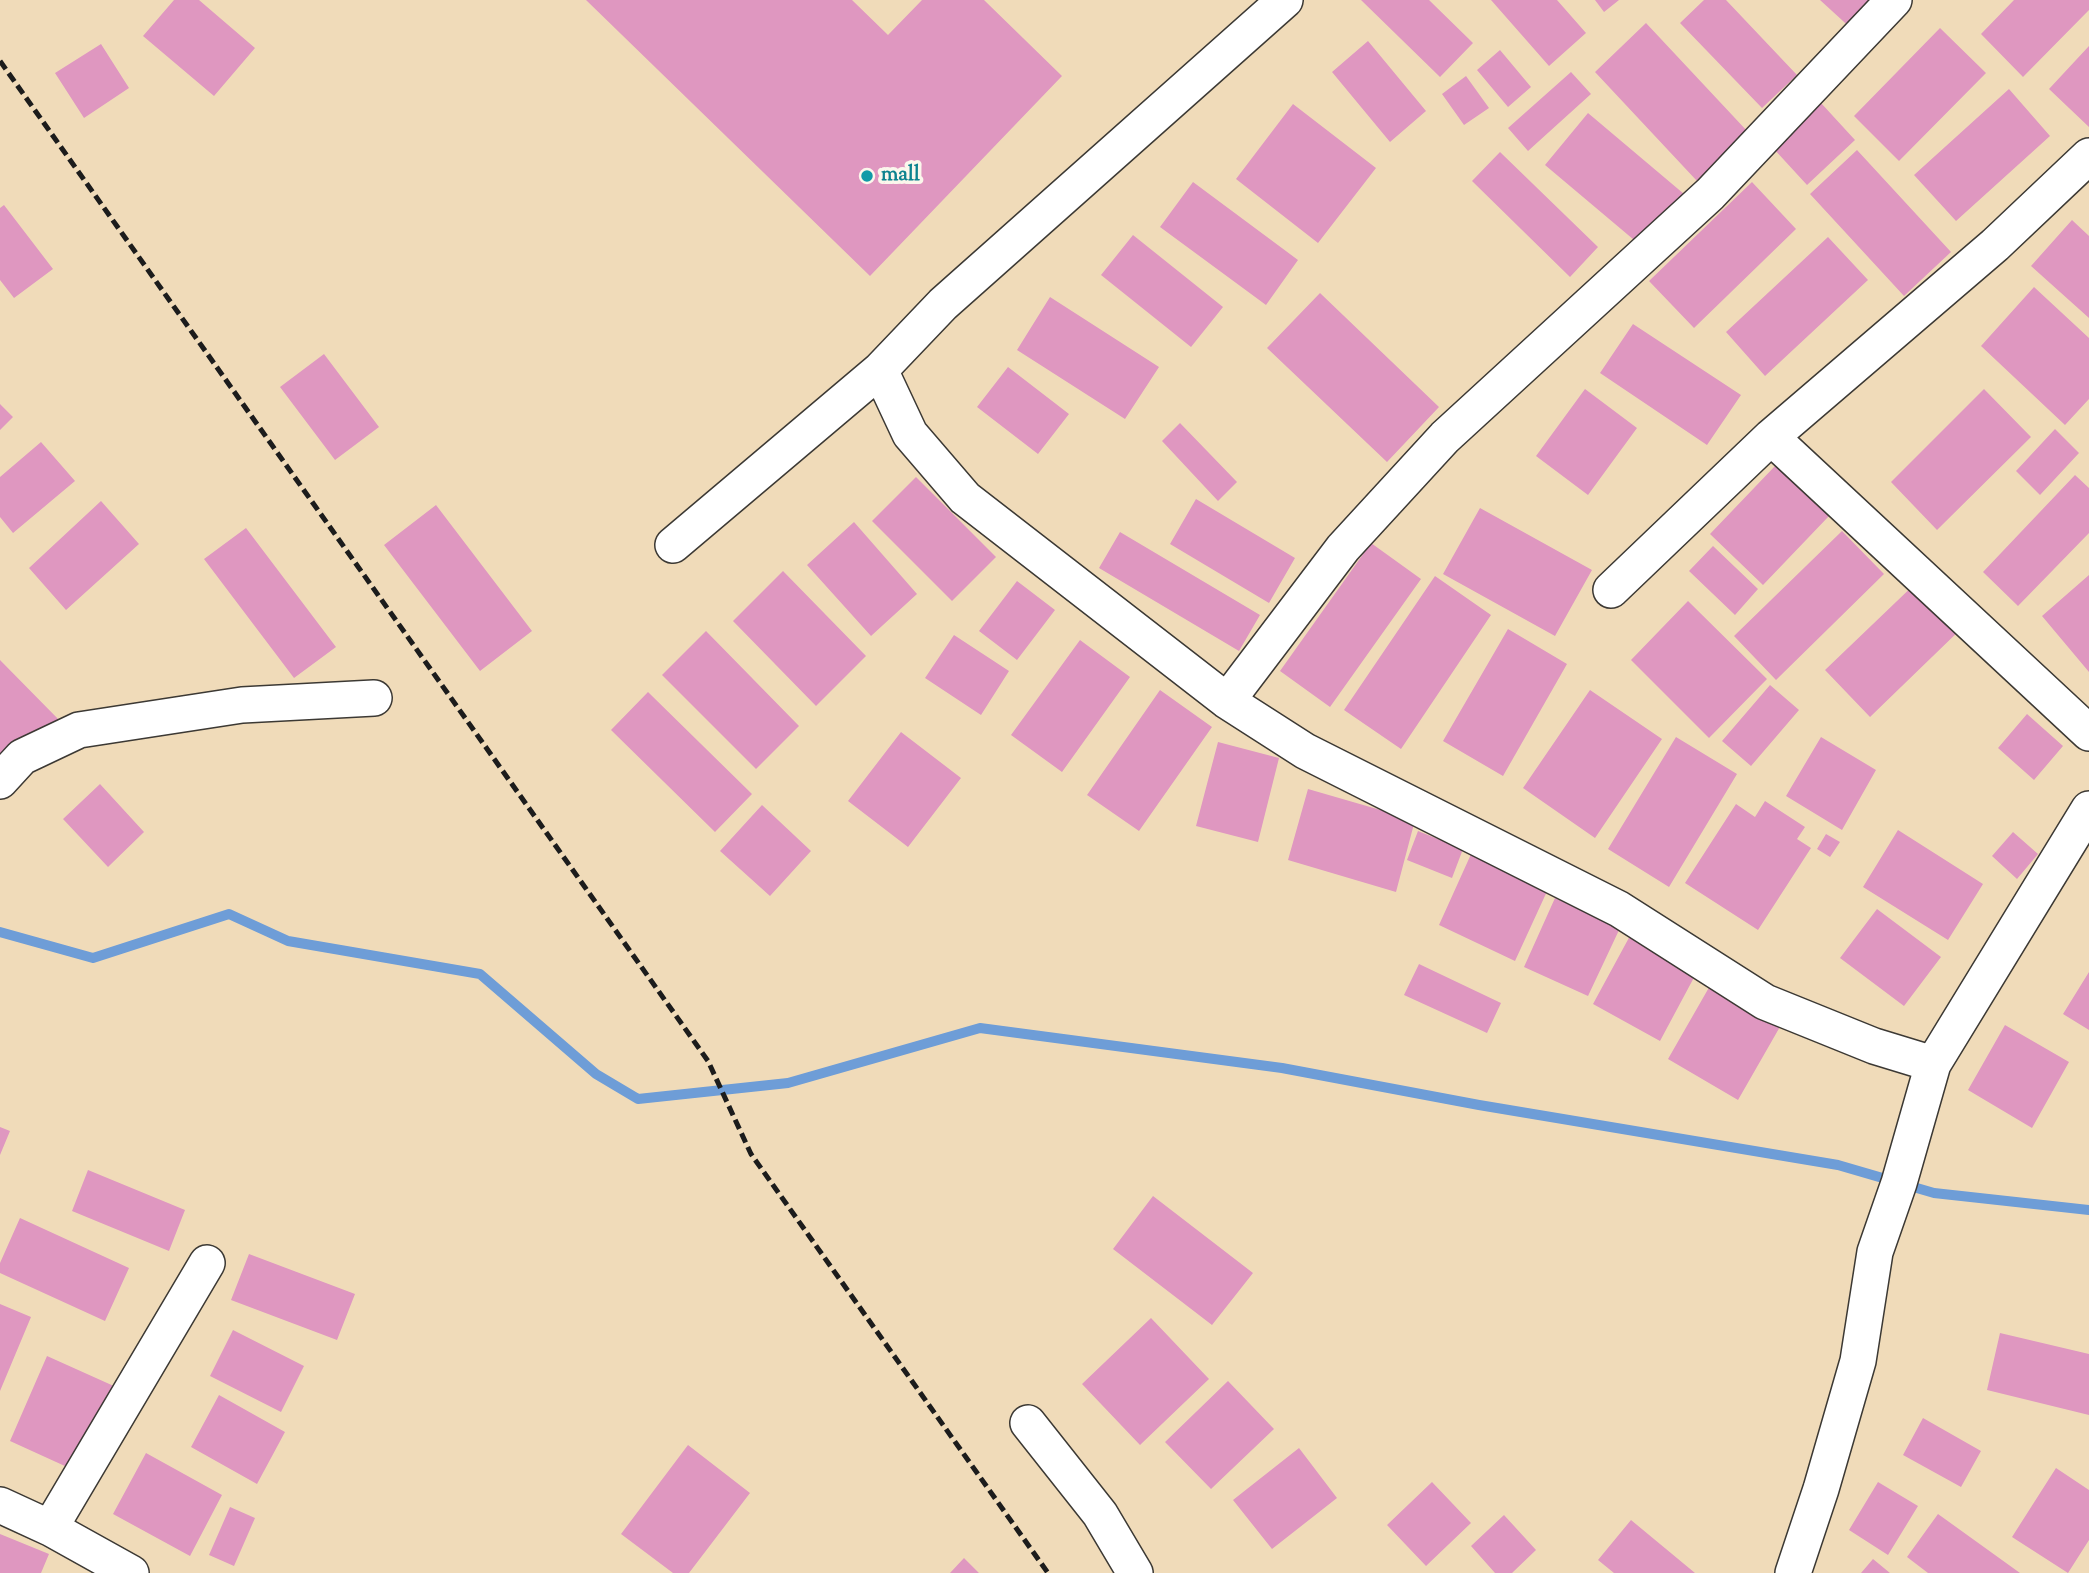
<!DOCTYPE html>
<style>
body{margin:0}
canvas{display:block;background:#f0dbb9}
</style>
<canvas width="2089" height="1573"></canvas>
<script>
const ctx = document.querySelector('canvas').getContext('2d');
ctx.lineJoin = 'round';
function poly(rows) {
  const path = new Path2D();
  for (const r of rows) {
    path.moveTo(r[0], r[1]);
    for (let i = 2; i < r.length; i += 2) path.lineTo(r[i], r[i + 1]);
  }
  return path;
}
function trace(path, color, width, dash) {
  ctx.strokeStyle = color;
  ctx.lineWidth = width;
  ctx.lineCap = dash ? 'butt' : 'round';
  ctx.setLineDash(dash || []);
  ctx.stroke(path);
}
function paint(path, color) {
  ctx.fillStyle = color;
  ctx.fill(path, 'evenodd');
}
function label(font, color, halo, rows, align = 'center') {
  ctx.font = font + ' "Sorts Mill Goudy",serif';
  ctx.lineWidth = 7;
  ctx.setLineDash([]);
  ctx.textBaseline = 'middle';
  ctx.strokeStyle = halo;
  ctx.fillStyle = color;
  for (const [text, x, y, turn = 0] of rows) {
    ctx.save();
    ctx.translate(x, y);
    ctx.rotate((+turn || 0) * Math.PI / 180);
    ctx.textAlign = isNaN(turn) ? turn : align;
    if (halo) ctx.strokeText(text, 0, 0);
    ctx.fillText(text, 0, 0);
    ctx.restore();
  }
}
const stream = poly([
 [0,932,93,958,229,914,288,941,480,974,596,1074,638,1099,788,1083,980,1028,1282,1068,1479,1105,1838,1165,1934,1193,2089,1210]
]);
const building = poly([
 [174,0,199,0,255,48,214,96,143,36],
 [586,0,852,0,888,35,922,0,984,0,1062,76,870,276],
 [1361,0,1429,0,1473,43,1440,77],
 [1491,0,1557,0,1586,33,1549,66],
 [1595,0,1619,0,1604,12],
 [1704,0,1726,0,1797,75,1762,108,1680,23],
 [1820,0,1884,0,1855,32],
 [2014,0,2089,0,2089,10,2023,77,1981,34],
 [1646,23,1748,132,1697,181,1595,72],
 [1940,28,1986,73,1899,161,1854,116],
 [1368,41,1426,111,1390,142,1332,72],
 [101,44,129,88,84,118,55,73],
 [2089,46,2089,127,2049,89],
 [1500,50,1531,87,1508,107,1477,70],
 [1571,72,1591,94,1528,151,1508,128],
 [1466,76,1489,108,1464,125,1442,94],
 [2009,89,2050,136,1956,221,1914,175],
 [1821,103,1855,140,1807,185,1773,148],
 [1293,104,1376,168,1318,243,1236,179],
 [1588,113,1684,194,1640,245,1545,165],
 [1857,150,1951,252,1904,296,1810,194],
 [1500,152,1598,247,1570,277,1472,181],
 [1193,182,1298,260,1266,305,1160,227],
 [1752,182,1796,229,1694,328,1649,281],
 [4,205,53,269,14,298,0,280,0,208],
 [2072,220,2089,236,2089,318,2031,266],
 [1133,235,1223,307,1191,347,1101,275],
 [1828,237,1868,280,1765,376,1726,332],
 [2034,287,2089,338,2089,399,2065,425,1981,346],
 [1320,293,1439,407,1387,462,1267,348],
 [1050,297,1159,367,1125,419,1017,350],
 [1633,324,1741,395,1707,445,1600,373],
 [324,354,379,427,335,460,280,387],
 [1008,367,1069,414,1038,454,977,407],
 [1585,389,1637,428,1588,495,1536,456],
 [1984,389,2031,437,1937,530,1891,482],
 [0,404,13,417,0,430],
 [1180,423,1237,482,1218,501,1162,441],
 [2055,429,2079,453,2040,495,2016,471],
 [41,442,75,481,13,533,0,517,0,477],
 [1776,465,1829,516,1763,585,1710,534],
 [2075,475,2089,488,2089,533,2018,606,1983,572],
 [916,477,996,557,952,601,872,521],
 [1196,499,1295,558,1269,603,1170,544],
 [101,501,139,544,66,610,29,568],
 [436,505,532,631,480,671,384,545],
 [1480,508,1592,570,1555,636,1443,574],
 [854,522,917,594,871,636,807,565],
 [246,528,336,647,294,678,204,559],
 [1842,531,1884,574,1776,680,1734,636],
 [1120,532,1260,615,1239,651,1099,568],
 [1371,543,1421,579,1330,707,1280,671],
 [1713,546,1758,589,1735,615,1689,571],
 [783,571,866,656,816,706,733,621],
 [2089,575,2089,672,2042,616],
 [1435,576,1491,615,1401,749,1344,710],
 [1920,579,1964,626,1870,717,1825,670],
 [1017,581,1055,610,1017,660,979,631],
 [1688,601,1767,679,1709,738,1631,660],
 [1508,629,1567,664,1503,776,1443,741],
 [706,631,799,726,756,769,662,675],
 [954,635,1009,671,981,715,925,678],
 [1080,640,1130,677,1062,772,1011,735],
 [0,660,62,723,15,769,0,753],
 [1770,685,1799,710,1751,766,1722,741],
 [1160,690,1212,727,1139,831,1087,795],
 [1590,690,1662,739,1595,838,1523,788],
 [648,692,752,794,715,832,611,730],
 [2027,714,2063,746,2034,780,1998,748],
 [901,732,961,778,908,847,848,801],
 [1676,737,1737,774,1669,887,1608,849],
 [1821,737,1876,770,1842,830,1786,796],
 [1218,742,1279,758,1258,842,1196,826],
 [100,784,144,832,108,867,63,819],
 [1308,789,1415,820,1396,892,1288,860],
 [1765,801,1805,827,1797,839,1811,848,1758,930,1685,883,1736,804,1755,817],
 [762,805,811,851,770,896,720,851],
 [1898,830,1983,884,1948,940,1863,887],
 [1418,831,1463,849,1452,878,1407,860],
 [2013,832,2038,854,2017,879,1992,856],
 [1826,834,1840,842,1830,857,1817,849],
 [1472,852,1549,887,1515,961,1439,925],
 [1555,898,1620,928,1588,996,1524,967],
 [1877,909,1941,957,1904,1006,1840,958],
 [1631,934,1698,970,1660,1041,1593,1004],
 [1419,964,1501,1003,1487,1033,1404,995],
 [2089,972,2089,1030,2063,1014],
 [1711,984,1781,1025,1738,1100,1668,1059],
 [2005,1025,2069,1062,2032,1128,1968,1090],
 [0,1127,10,1131,0,1155],
 [88,1170,185,1210,169,1251,72,1211],
 [1153,1196,1253,1273,1212,1325,1113,1249],
 [20,1218,129,1268,105,1321,0,1273,0,1263],
 [249,1254,355,1294,337,1340,231,1300],
 [0,1304,31,1317,0,1391],
 [1151,1318,1209,1379,1140,1445,1082,1384],
 [233,1330,304,1366,281,1412,210,1376],
 [2000,1333,2089,1354,2089,1415,1987,1390],
 [47,1356,116,1387,78,1472,10,1441],
 [1228,1381,1274,1429,1211,1489,1165,1442],
 [219,1395,285,1432,257,1484,191,1447],
 [1923,1418,1981,1451,1961,1487,1903,1455],
 [688,1445,750,1493,689,1573,673,1573,621,1534],
 [1299,1448,1337,1498,1272,1549,1233,1500],
 [146,1453,222,1495,190,1556,113,1514],
 [2056,1468,2089,1490,2089,1540,2068,1573,2012,1537],
 [1432,1482,1471,1523,1426,1566,1387,1525],
 [1878,1482,1918,1506,1888,1555,1849,1530],
 [230,1507,255,1518,234,1566,209,1555],
 [1938,1514,2020,1573,1928,1573,1907,1557],
 [1504,1515,1536,1550,1512,1573,1495,1573,1471,1546],
 [1631,1520,1695,1573,1614,1573,1598,1560],
 [0,1534,49,1554,41,1573,0,1573],
 [964,1558,979,1573,950,1573],
 [1873,1559,1890,1573,1861,1573]
]);
const street = poly([
 [880,370,910,434,965,498,1227,701,1305,751,1619,909,1765,1002,1874,1046,1933,1064],
 [1771,437,2089,733],
 [673,545,880,370,943,304,1285,0],
 [1611,590,1771,437,1995,245,2089,156],
 [1227,701,1343,548,1445,437,1710,194,1894,0],
 [0,781,22,757,79,730,242,705,374,698],
 [1028,1423,1100,1514,1135,1573],
 [0,1505,50,1528,131,1573],
 [50,1528,207,1263],
 [1793,1573,1821,1489,1858,1361,1875,1252,1899,1183,1933,1064,2089,809]
]);
const rail = poly([
 [0,61,708,1061,751,1154,1048,1573]
]);
const markers = [
 [867,176,7,"#0f9aa8"]
];
const cultureNames = [
 ["mall",881,176]
];
trace(stream, '#6e9dd7', 10);
paint(building, '#df97c0');
trace(street, '#3c3934', 38);
trace(street, '#fff', 35);
trace(rail, '#1c1c1c', 5, [10, 5]);
for (const [x, y, r, color] of markers) {
  const dot = new Path2D();
  dot.arc(x, y, r, 0, 2 * Math.PI);
  ctx.fillStyle = color;
  ctx.fill(dot);
  trace(dot, '#fbf7ec', 2.5);
}
label('bold 21px', '#0d838f', '#fbf7ec', cultureNames, 'left');
</script>
